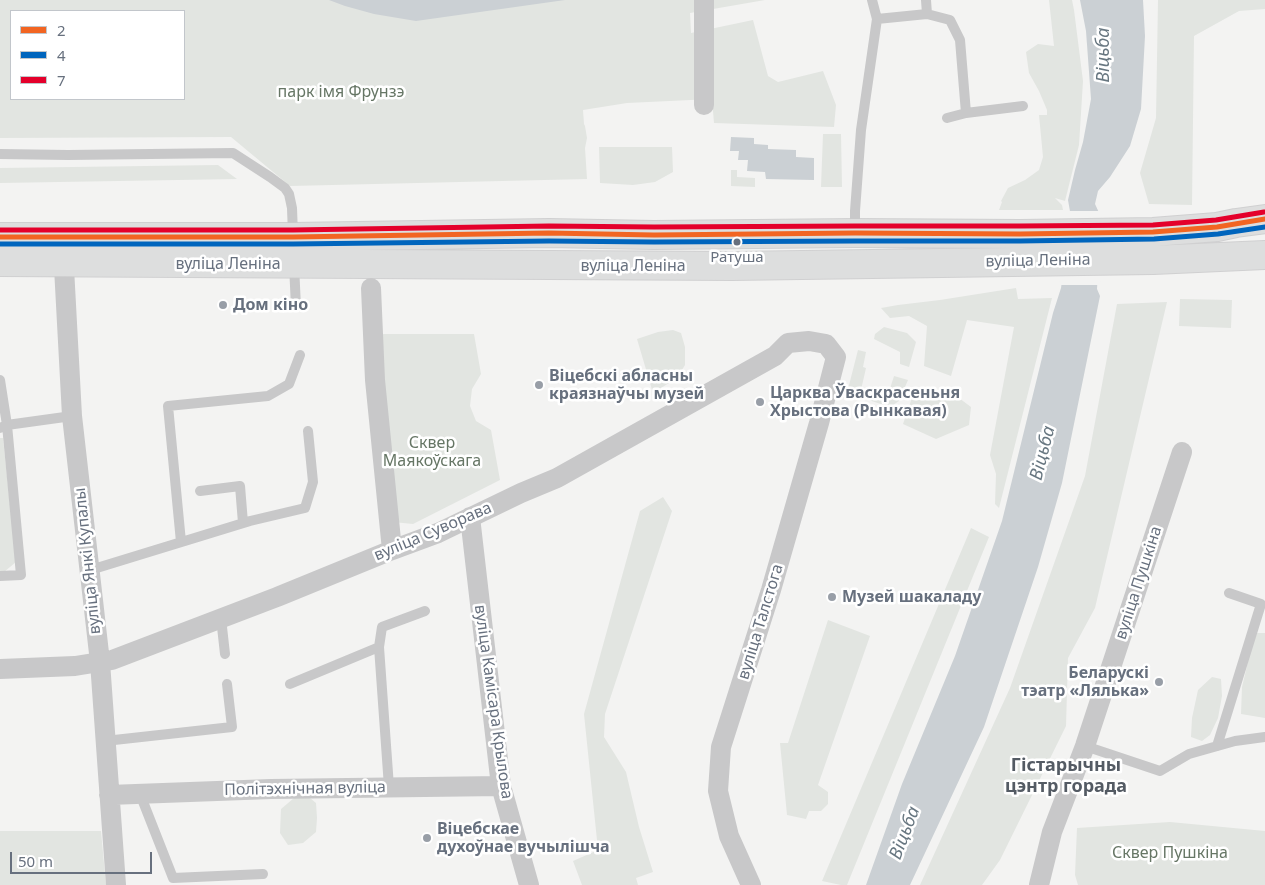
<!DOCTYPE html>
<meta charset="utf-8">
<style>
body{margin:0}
#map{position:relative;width:1265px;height:885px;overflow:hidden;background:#f3f3f2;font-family:"Noto Sans",sans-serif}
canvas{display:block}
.legend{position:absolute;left:10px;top:10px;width:175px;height:90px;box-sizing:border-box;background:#fff;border:1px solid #c2c6cb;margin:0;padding:6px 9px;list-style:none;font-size:15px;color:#67707e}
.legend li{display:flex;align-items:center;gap:10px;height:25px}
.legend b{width:25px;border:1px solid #c2c6cb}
.scale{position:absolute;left:10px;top:852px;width:142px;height:22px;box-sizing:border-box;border:2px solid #67707e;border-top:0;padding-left:6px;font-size:15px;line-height:18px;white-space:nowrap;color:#67707e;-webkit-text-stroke:4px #fff;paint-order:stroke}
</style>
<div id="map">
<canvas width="1265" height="885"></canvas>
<ul class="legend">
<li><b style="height:6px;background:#f26522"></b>2</li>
<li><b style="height:6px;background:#0065bd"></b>4</li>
<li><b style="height:6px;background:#e4002b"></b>7</li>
</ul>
<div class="scale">50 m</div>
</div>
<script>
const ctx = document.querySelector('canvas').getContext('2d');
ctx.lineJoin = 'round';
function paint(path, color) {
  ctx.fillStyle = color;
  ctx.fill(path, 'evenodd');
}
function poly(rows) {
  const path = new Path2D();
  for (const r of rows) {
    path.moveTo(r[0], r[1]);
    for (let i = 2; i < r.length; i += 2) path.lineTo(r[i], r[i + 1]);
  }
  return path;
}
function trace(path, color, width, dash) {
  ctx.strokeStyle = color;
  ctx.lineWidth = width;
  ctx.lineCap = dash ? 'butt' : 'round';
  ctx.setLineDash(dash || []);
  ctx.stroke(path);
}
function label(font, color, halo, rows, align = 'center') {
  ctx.font = font + ' "Noto Sans",sans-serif';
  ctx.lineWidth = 5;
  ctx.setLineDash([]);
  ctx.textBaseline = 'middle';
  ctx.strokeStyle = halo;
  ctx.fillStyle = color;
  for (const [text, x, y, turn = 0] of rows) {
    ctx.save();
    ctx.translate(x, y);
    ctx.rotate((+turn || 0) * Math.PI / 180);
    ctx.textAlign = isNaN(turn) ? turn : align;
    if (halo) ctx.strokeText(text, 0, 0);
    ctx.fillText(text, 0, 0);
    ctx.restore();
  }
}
const green = poly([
 [0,0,765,0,690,13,691,33,753,20,768,76,778,82,823,71,836,105,834,127,714,123,712,99,627,103,583,110,584,124,585,126,587,138,585,148,587,179,290,186,231,137,0,138],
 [11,11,184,11,184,99,11,99],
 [1049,0,1072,0,1074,10,1083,81,1079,145,1065,201,1055,198,1062,205,1063,210,999,210,1002,202,1001,201,1008,188,1025,180,1039,170,1043,157,1039,115,1047,115,1047,110,1039,91,1029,73,1026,52,1038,44,1054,46],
 [1158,0,1265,0,1265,9,1239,11,1194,36,1192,205,1149,204,1140,173,1156,118],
 [823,134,841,134,842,187,821,187],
 [599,147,672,147,673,172,655,182,633,185,600,183],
 [218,165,237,179,0,183,0,168],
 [731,170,737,170,737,177,755,178,755,187,731,186],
 [1016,288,1018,299,1052,298,999,508,995,504,996,474,990,455,1014,327,967,320,951,376,924,366,927,326,909,316,890,318,881,308,898,305,940,300],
 [1180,299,1232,300,1231,328,1179,326],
 [1167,302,1095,608,1068,658,1066,726,1000,860,982,885,920,885,1010,688,1085,476,1117,304],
 [884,327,907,333,916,342,909,367,900,364,900,352,874,339,875,334],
 [673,330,681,333,685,347,685,365,677,378,653,393,637,339,658,332],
 [369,334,474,334,481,374,472,389,470,406,476,421,491,430,500,480,413,524,383,521],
 [858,350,866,352,863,367,866,368,861,390,887,398,894,376,908,380,899,401,890,407,847,393],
 [915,389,951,392,971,407,969,425,936,439,903,424],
 [0,438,3,438,16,562,4,572,0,573],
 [663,497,672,511,605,714,604,737,626,772,639,827,653,872,636,878,638,885,582,885,573,861,598,850,584,714,640,511],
 [971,528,989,537,847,885,841,885,822,881],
 [828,620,870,636,818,785,828,792,828,804,821,811,809,811,806,819,787,815,780,743,788,743],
 [1257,633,1265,633,1265,718,1241,714,1242,687,1251,649],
 [1212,677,1221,679,1222,696,1218,718,1210,735,1202,741,1191,737,1192,718,1198,690],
 [294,798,310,798,316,803,317,818,316,832,303,843,288,845,280,833,281,809],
 [1170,822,1265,831,1265,885,1078,885,1075,875,1077,828],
 [0,831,101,831,106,885,0,885]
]);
const water = poly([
 [329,0,565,0,416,21,374,14,345,6],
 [1080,0,1143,0,1145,36,1141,109,1130,146,1110,177,1098,191,1095,204,1101,217,1097,289,1100,296,1062,483,1038,567,984,727,910,885,866,885,902,784,955,656,1002,521,1053,313,1061,288,1071,217,1068,200,1075,170,1083,142,1091,99,1086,31],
 [731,137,754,138,754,144,768,145,768,149,796,150,796,157,814,158,814,180,766,179,765,172,747,171,748,160,738,160,739,151,730,151]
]);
const pier = poly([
 [1068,211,1101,211,1103,216,1100,285,1059,285,1068,217]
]);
const lane = poly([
 [926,0,927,14],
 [877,19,927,14,950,20,960,40,966,113],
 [947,118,966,113,1023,106],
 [0,154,68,155,233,153,270,177,285,188,289,194,292,208,293,235],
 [855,232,855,211,861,130,877,19,872,0],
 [294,265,296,307],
 [0,380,7,425,0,428],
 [200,491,240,486,243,523],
 [181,542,168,406,268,396,289,384,300,355],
 [89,569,100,567,250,521,305,508,313,482,308,431],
 [0,576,21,575,7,425,72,416],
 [221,618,225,654],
 [290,684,379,647],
 [105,741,232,727,227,684],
 [1085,746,1160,771,1189,754,1235,741,1265,737],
 [1217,746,1261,604,1229,593],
 [389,787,379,647,382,627,425,611],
 [140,794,173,878,263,874]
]);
const street = poly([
 [704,0,704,105],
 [63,249,72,416,100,662,116,885],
 [371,288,375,380,392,550],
 [470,517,501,786,529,885],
 [0,669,75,666,112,660,277,597,392,550,438,533,521,493,557,478,775,356,788,343,809,341,826,344,836,357,819,423,771,590,721,747,718,791,729,836,751,885],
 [109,795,271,789,501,786],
 [1039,885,1052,832,1085,746,1182,452]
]);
const primary = poly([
 [0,237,293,237,549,233,654,235,855,233,1020,234,1153,232,1217,227,1236,223,1265,219],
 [0,262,732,266,1153,260,1265,255]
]);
const bus1 = poly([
 [0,237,293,237,549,233,654,235,855,233,1020,234,1153,232,1217,227,1265,219]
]);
const bus2 = poly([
 [0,244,293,244,549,241,654,242,855,241,1020,241,1154,239,1218,234,1265,227]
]);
const bus3 = poly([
 [0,230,293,230,549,226,654,227,855,226,1020,226,1153,225,1216,220,1264,212]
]);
const markers = [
 [737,242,4.5,"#67707e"],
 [223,305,5,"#989ea7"],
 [539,385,5,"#989ea7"],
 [760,402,5,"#989ea7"],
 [832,597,5,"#989ea7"],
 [1159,682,5,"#989ea7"],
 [427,838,5,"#989ea7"]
];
const busNames = [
 ["Ратуша",737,258]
];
const parkNames = [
 ["парк імя Фрунзэ",341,92],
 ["Сквер",432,443],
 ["Маякоўскага",432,461],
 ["Сквер Пушкіна",1170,853]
];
const streetNames = [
 ["вуліца Леніна",1038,261,-1],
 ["вуліца Леніна",228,264],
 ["вуліца Леніна",633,266],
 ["вуліца Суворава",433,532,-23],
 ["вуліца Янкі Купалы",88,561,-96],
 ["вуліца Пушкіна",1139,583,-72],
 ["вуліца Талстога",761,622,-73],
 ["вуліца Камісара Крылова",493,702,82],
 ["Політэхнічная вуліца",305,789,-1]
];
const poiNames = [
 ["Дом кіно",233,305],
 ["Віцебскі абласны",549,376],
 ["краязнаўчы музей",549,394],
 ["Царква Ўваскрасеньня",770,393],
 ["Хрыстова (Рынкавая)",770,411],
 ["Музей шакаладу",842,597],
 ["Беларускі",1149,673,"right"],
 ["тэатр «Лялька»",1149,691,"right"],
 ["Віцебскае",437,829],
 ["духоўнае вучылішча",437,847]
];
const waterNames = [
 ["Віцьба",1104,55,-90],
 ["Віцьба",1043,453,-76],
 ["Віцьба",905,833,-69]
];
const neighbourhoodNames = [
 ["Гістарычны",1066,766],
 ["цэнтр горада",1066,787]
];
paint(green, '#e2e5e1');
paint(water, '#cbd0d4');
paint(pier, '#f3f3f2');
trace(primary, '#d0d0d1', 30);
trace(lane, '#c8c8c9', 10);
trace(street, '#c8c8c9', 20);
trace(primary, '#dddede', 28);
trace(bus1, '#f26522', 5);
trace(bus2, '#0065bd', 5);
trace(bus3, '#e4002b', 5);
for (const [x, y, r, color] of markers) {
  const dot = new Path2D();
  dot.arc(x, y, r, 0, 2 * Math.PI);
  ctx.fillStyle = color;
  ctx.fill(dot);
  trace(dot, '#fff', 2);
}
label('15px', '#67707e', '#fff', busNames);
label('16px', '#667665', '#fff', parkNames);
label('16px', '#67707e', '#fff', streetNames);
label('bold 16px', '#67707e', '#fff', poiNames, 'left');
label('italic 18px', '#687781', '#fff', waterNames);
label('bold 18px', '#545b64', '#fff', neighbourhoodNames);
</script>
